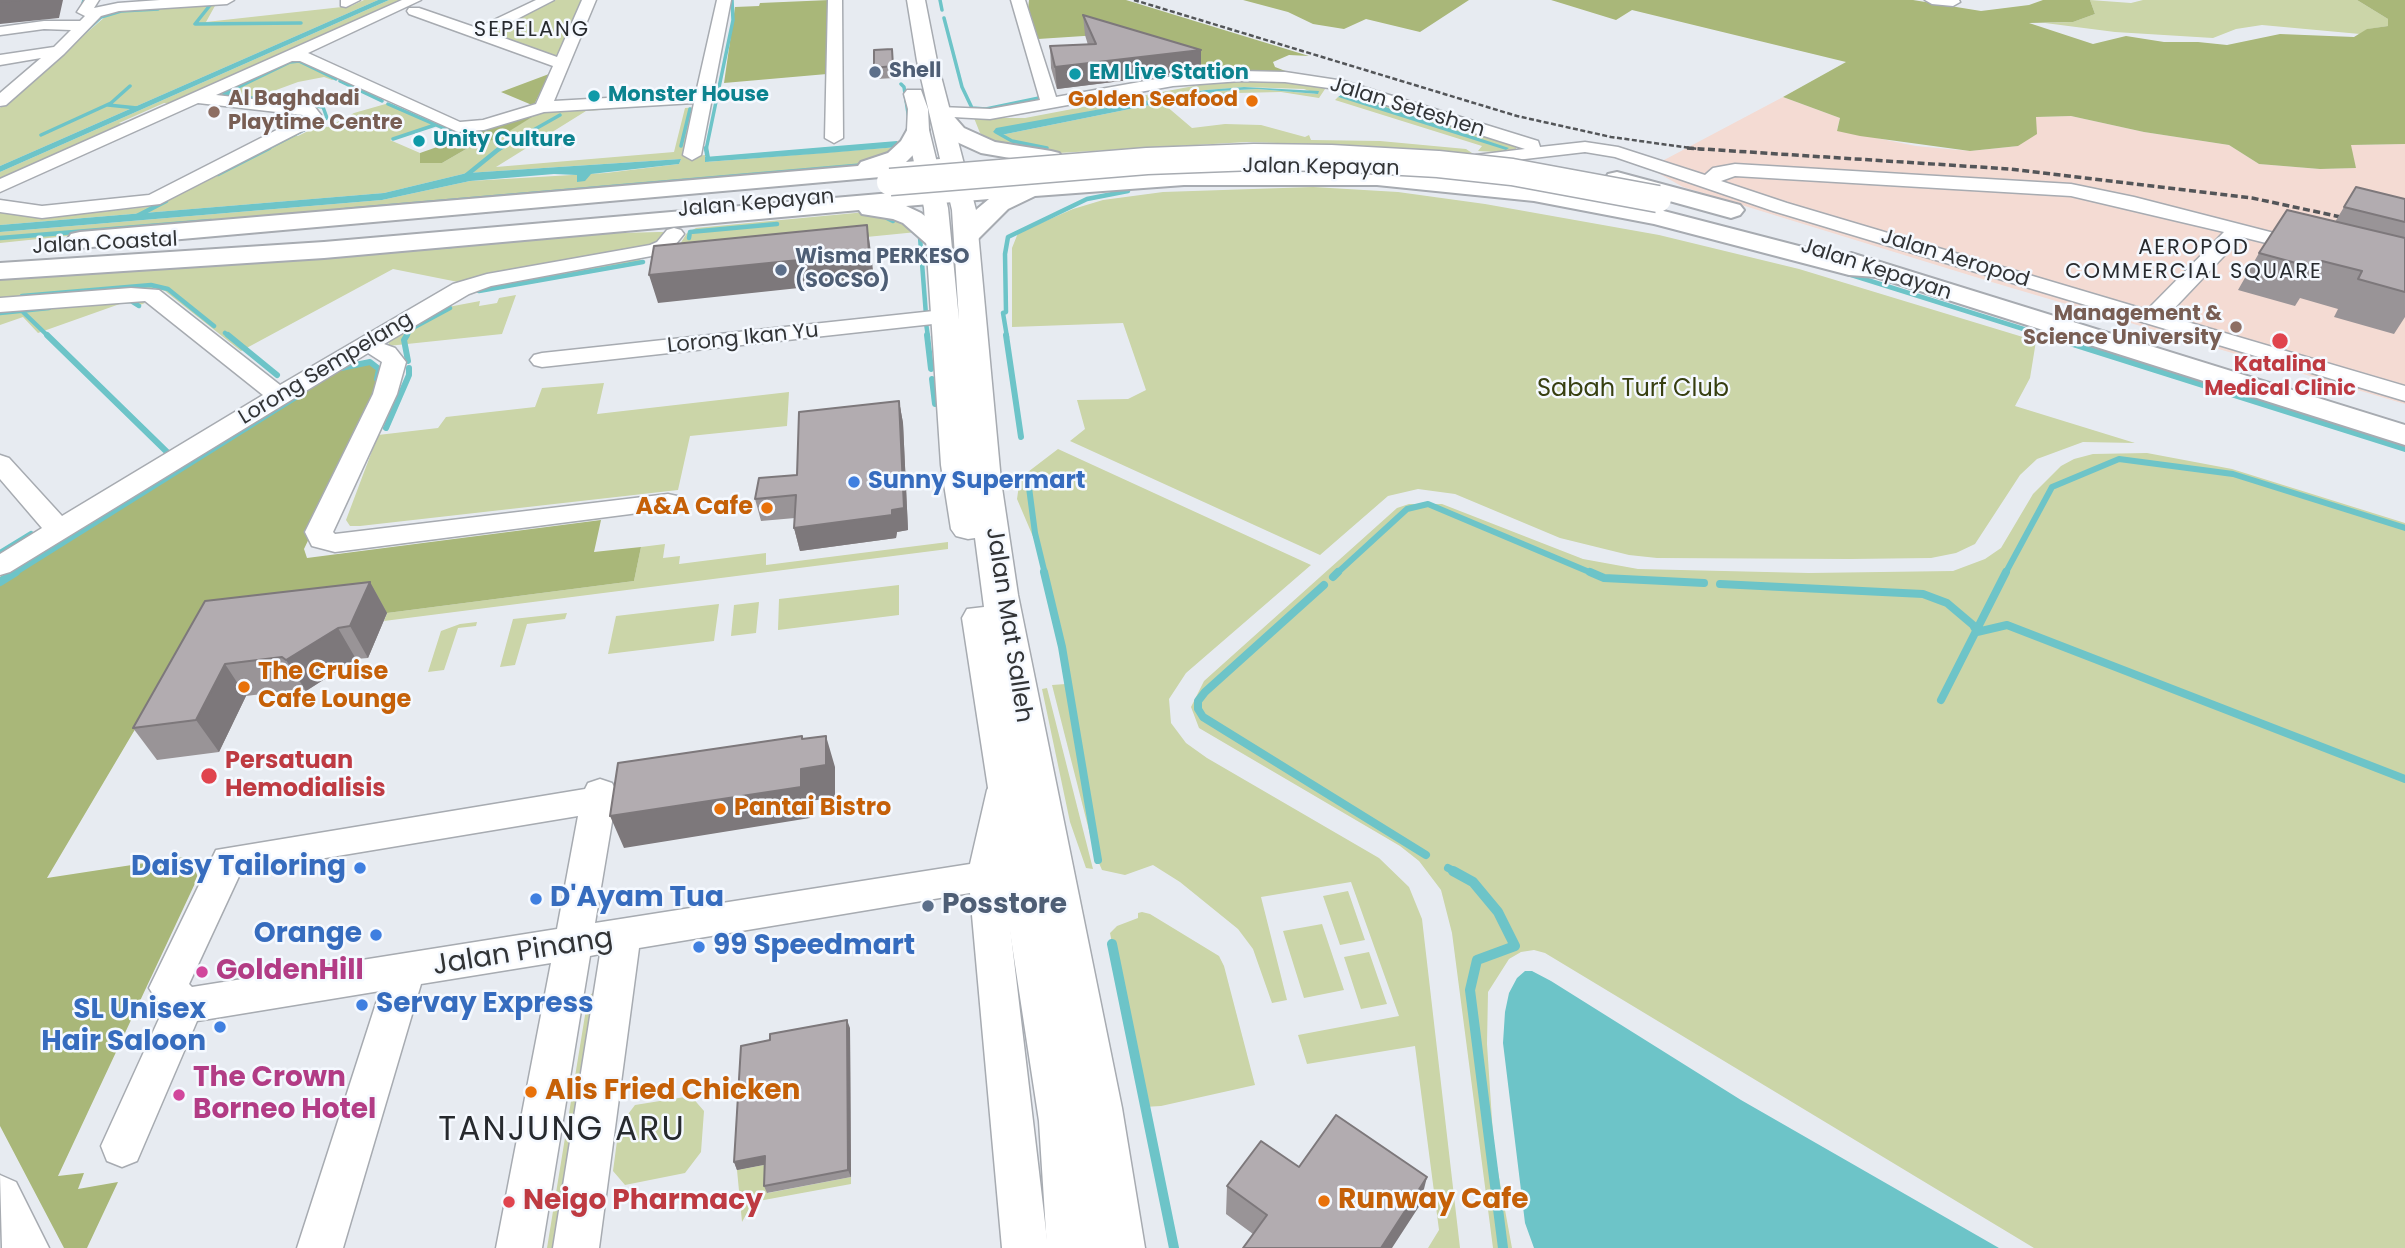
<!DOCTYPE html>
<style>
body{margin:0}
canvas{display:block;background:#e7ebf1}
</style>
<canvas width="2405" height="1248"></canvas>
<script>
const ctx = document.querySelector('canvas').getContext('2d');
ctx.lineJoin = 'round';
function paint(path, color) {
  ctx.fillStyle = color;
  ctx.fill(path, 'evenodd');
}
function poly(rows) {
  const path = new Path2D();
  for (const r of rows) {
    path.moveTo(r[0], r[1]);
    for (let i = 2; i < r.length; i += 2) path.lineTo(r[i], r[i + 1]);
  }
  return path;
}
function trace(path, color, width, dash) {
  ctx.strokeStyle = color;
  ctx.lineWidth = width;
  ctx.lineCap = dash ? 'butt' : 'round';
  ctx.setLineDash(dash || []);
  ctx.stroke(path);
}
function label(font, color, halo, rows, align = 'center') {
  ctx.font = font + ' Poppins,sans-serif';
  ctx.lineWidth = 5;
  ctx.setLineDash([]);
  ctx.textBaseline = 'middle';
  ctx.strokeStyle = halo;
  ctx.fillStyle = color;
  for (const [text, x, y, turn = 0] of rows) {
    ctx.save();
    ctx.translate(x, y);
    ctx.rotate((+turn || 0) * Math.PI / 180);
    ctx.textAlign = isNaN(turn) ? turn : align;
    if (halo) ctx.strokeText(text, 0, 0);
    ctx.fillText(text, 0, 0);
    ctx.restore();
  }
}
const commercial = poly([
 [1783,97,1840,118,1837,130,1916,146,1970,151,2018,146,2036,117,2071,116,2144,132,2229,145,2259,164,2320,169,2356,168,2350,145,2405,144,2405,404,1995,283,1683,187,1649,168]
]);
const green = poly([
 [364,0,378,0,0,166,0,108,106,16,121,12,216,4,206,22,351,6],
 [389,0,405,0,174,104,164,103,119,123,128,125,19,173,7,175,0,182,0,172],
 [556,0,583,0,557,55,549,56,488,34],
 [2090,0,2131,3,2143,0,2357,0,2388,19,2388,26,2368,29,2360,34,2262,25,2236,29,2213,38,2115,32,2045,23,2073,22,2095,14],
 [294,60,301,61,338,78,332,80,324,77,298,82,249,100,218,95],
 [1262,80,1327,86,1319,98,1281,92,1237,93,1165,105,1192,128,1225,124,1261,125,1305,137,1309,135,1311,140,1380,141,1466,149,1475,155,1369,146,1247,142,1041,154,1001,147,980,133,974,118,1025,118,1199,85],
 [1244,87,1304,89,1317,94,1257,89,1219,91,1001,135,996,129,1206,90],
 [1343,91,1352,92,1516,146,1516,153,1478,151,1482,146,1335,100,1338,97,1372,106,1508,148,1341,95],
 [389,103,437,124,390,140,420,153,420,162,442,163,480,141,495,139,545,109,694,103,586,111,496,167,674,152,685,108,698,107,688,157,705,155,706,162,898,147,897,141,910,141,868,166,417,202,326,213,153,227,0,243,0,232,382,200,470,181,606,173,679,164,681,159,467,173,384,193,0,225,0,211,43,218,147,207,292,135,298,136,318,126,328,127,354,113],
 [1313,187,1398,192,1485,204,1659,235,1799,269,2036,341,2030,378,2015,406,2135,443,2083,442,2037,459,2020,475,1975,544,1956,553,1931,558,1850,559,1657,558,1629,555,1560,538,1455,494,1418,489,1388,496,1320,555,1070,441,1085,429,1077,400,1128,399,1146,390,1123,323,1012,327,1012,248,1018,233,1073,209,1103,200,1163,192],
 [866,212,904,221,917,232,664,257,680,244,687,233,696,228],
 [659,232,663,232,664,235,659,242,647,247,492,272,458,282,393,269,241,351,165,291,155,288,133,288,0,300,0,276,582,234],
 [638,258,643,262,479,291,469,291,476,287],
 [516,295,502,334,388,346,391,334,432,310,480,301,479,306,497,303,499,298],
 [139,299,145,303,140,305,131,300,38,333,23,317,0,325,0,310],
 [604,383,597,414,789,392,787,426,690,436,678,490,360,526,350,526,346,520,378,435,438,428,446,417,535,407,542,388],
 [1058,449,1311,565,1186,673,1169,699,1171,723,1186,743,1207,758,1379,858,1409,887,1422,919,1460,1248,1428,1248,1439,1230,1415,1046,1307,1064,1298,1035,1399,1016,1351,882,1261,897,1287,1000,1272,1003,1253,949,1238,929,1180,882,1153,865,1125,875,1102,870,1095,854,1052,685,1066,684,1040,553,1017,499,1020,478],
 [2147,453,2232,469,2405,523,2405,1248,2034,1248,1545,953,1534,950,1521,952,1509,959,1488,992,1487,1044,1494,1150,1512,1248,1493,1248,1452,933,1441,890,1419,861,1400,846,1199,728,1191,707,1204,681,1397,508,1409,504,1442,504,1583,559,1638,569,1809,573,1953,571,1985,559,2001,548,2033,494,2061,466,2074,459,2093,454],
 [948,542,948,549,384,621,387,613,634,581,641,547,665,544,663,558,680,556,679,564,766,553,766,565],
 [899,585,899,615,778,630,779,599],
 [759,602,756,633,731,636,734,605],
 [719,604,714,641,608,654,616,616],
 [567,613,565,619,527,624,515,665,500,667,513,619],
 [477,622,476,626,458,628,444,670,428,672,441,631,460,624],
 [1047,688,1093,869,1086,868,1070,822,1042,689],
 [1348,891,1365,940,1340,945,1323,896],
 [1142,912,1150,914,1219,956,1224,966,1255,1085,1161,1106,1144,1107,1110,933,1117,926,1138,918,1138,913],
 [1322,924,1344,990,1304,998,1283,931],
 [1369,952,1387,1004,1361,1009,1344,957],
 [597,989,564,1248,547,1248,588,997],
 [691,1096,704,1111,701,1152,685,1173,625,1185,613,1171,619,1126,635,1105],
 [769,1164,768,1193,851,1177,851,1184,753,1202,742,1222,737,1170]
]);
const forest = poly([
 [830,0,827,74,724,83,735,7,759,6,760,3],
 [1029,0,1126,0,1309,56,1289,55,1273,62,1275,67,1288,72,1209,75,1204,67,1099,35,1038,39,1028,10],
 [1243,0,1469,0,1420,32,1366,19,1344,29,1313,24,1288,12],
 [1551,0,1913,0,1981,11,2029,5,2043,0,2090,0,2095,14,2073,22,2029,23,2093,44,2126,36,2164,42,2198,42,2227,45,2280,34,2354,37,2367,29,2388,26,2388,19,2357,0,2405,0,2405,144,2351,145,2356,168,2320,169,2259,164,2229,145,2144,132,2071,116,2036,117,2037,134,2018,146,1970,151,1860,136,1837,131,1840,118,1783,97,1846,62,1632,10,1616,20],
 [549,74,535,103,532,105,501,92],
 [545,109,495,140,480,141,442,163,420,163,420,153,454,141,467,130],
 [372,361,382,369,377,395,304,549,307,558,601,520,594,552,641,547,634,581,387,613,137,726,47,878,184,857,192,864,198,877,58,1176,84,1173,78,1189,118,1182,87,1248,64,1248,0,1126,0,577,351,363]
]);
const water = poly([
 [378,0,389,0,0,172,0,166],
 [1244,87,1319,91,1318,94,1257,89,1219,91,1001,135,993,132,996,128,1206,90],
 [1341,95,1376,104,1509,148,1506,150,1338,97],
 [897,141,898,147,827,153,705,162,705,157],
 [681,159,679,164,591,174,585,181,577,182,577,175,554,174,470,181,382,200,0,232,0,225,384,193,467,173],
 [1525,971,1532,971,1551,981,1741,1100,1999,1248,1534,1248,1525,1223,1503,1043,1505,1012,1509,993,1517,978]
]);
const streamFar4 = poly([
 [940,0,942,10],
 [83,3,84,0],
 [204,5,211,4,195,24,301,23],
 [944,18,962,87,972,108,986,109,1039,98,1041,91],
 [75,41,101,17,121,11,158,9],
 [340,81,382,101],
 [901,84,904,87,909,120],
 [286,103,224,94,290,62,299,61,336,79],
 [388,104,443,128,462,131],
 [108,105,137,108],
 [996,132,1012,141,1047,148],
 [41,135,111,103,130,86],
 [393,139,435,125],
 [681,146,690,109],
 [265,150,327,118,323,107,305,105],
 [498,150,560,115],
 [706,150,733,20,732,0]
]);
const streamFar3 = poly([
 [706,148,708,159],
 [218,174,269,148],
 [463,178,500,148],
 [345,210,866,165],
 [137,216,166,201],
 [887,218,893,221],
 [917,233,920,237,926,315],
 [0,238,211,221],
 [689,238,690,232,777,224],
 [424,248,451,246],
 [1845,273,2049,337],
 [479,291,643,262],
 [22,296,151,285,168,289,214,326],
 [124,301,131,301,139,306],
 [22,311,49,337],
 [0,313,49,308],
 [926,323,928,337],
 [225,333,230,337],
 [406,337,411,329,450,308],
 [1007,337,1003,313,1006,312,1005,254,1008,237,1087,199,1128,191]
]);
const streamFar2 = poly([
 [47,335,168,453],
 [228,335,277,375],
 [407,335,404,340,408,361],
 [927,335,931,369],
 [1006,335,1021,437],
 [2044,335,2405,449],
 [341,368,370,362,379,369,377,379],
 [932,379,935,404],
 [386,428,409,375,409,368],
 [1028,480,1035,533,1045,574],
 [0,553,31,534],
 [13,574,299,395],
 [1336,574,1407,509,1428,504,1594,574],
 [2005,574,2052,487,2119,459,2233,474,2405,528]
]);
const streamFar1 = poly([
 [1044,572,1062,647,1098,860],
 [1590,572,1604,578,1704,583],
 [1333,577,1338,572],
 [0,582,16,572],
 [1720,584,1923,594,1947,603,1973,625,1977,632,2007,625,2405,779],
 [1324,585,1205,692,1198,701,1198,709,1203,717,1426,855],
 [1941,700,2006,572],
 [1448,868,1456,872]
]);
const stream = poly([
 [1453,871,1473,882,1498,912,1515,946,1477,960,1470,990,1503,1248],
 [1112,944,1174,1248]
]);
const minor = poly([
 [85,0,99,0,94,8,118,3,160,0,234,0,227,4,119,11,101,16,64,54,6,105,0,106,0,93,41,58,0,65,0,55,54,47,71,30,44,29,0,35,0,27,44,21,80,21,85,16,77,12,85,0],
 [341,0,360,0,346,7,341,6,341,0],
 [402,0,421,0,308,53,460,122,483,120,536,104,553,66,409,14,407,11,409,8,419,8,477,28,536,0,554,0,490,33,557,57,582,0,596,0,554,101,696,93,717,0,731,0,701,155,692,160,683,155,694,103,544,112,484,130,458,132,300,61,292,61,216,95,314,106,321,115,314,125,160,204,42,218,0,212,0,200,42,206,149,195,302,117,303,115,198,103,0,192,0,179,402,0],
 [828,0,842,0,843,138,834,143,825,138,828,0],
 [1011,0,1025,0,1056,97,1173,76,1241,71,1285,72,1344,81,1538,141,1540,147,1585,142,1618,147,1705,175,1713,168,1735,164,2071,184,2134,197,2313,243,2316,247,2313,251,2306,253,2242,237,2167,316,2405,386,2405,401,1773,211,1615,157,1585,152,1482,164,1476,163,1473,159,1476,155,1525,149,1336,89,1285,82,1241,81,1173,86,990,119,934,116,932,112,940,107,990,109,1040,100,1011,0],
 [1735,176,2071,196,2224,232,2147,310,1787,203,1721,181,1735,176],
 [1925,0,1959,0,1960,2,1953,6,1932,4,1925,0],
 [674,228,681,230,684,234,671,250,662,254,491,286,469,294,384,344,395,348,406,362,397,394,333,532,335,534,668,494,677,496,681,502,677,508,335,552,312,546,305,532,373,394,382,362,368,353,10,572,0,575,0,554,42,528,0,479,0,455,9,458,62,516,263,395,145,301,0,312,0,298,131,288,159,290,280,385,453,284,487,274,650,245,657,242,667,230,674,228],
 [943,310,951,312,954,317,951,322,542,367,534,365,530,360,534,355,542,353,943,310],
 [1004,777,1016,781,1021,790,1004,876,1048,1248,1002,1248,970,893,639,948,599,1248,553,1248,600,954,590,956,542,1248,496,1248,551,963,421,984,343,1248,297,1248,380,991,197,1021,137,1161,122,1167,107,1161,101,1146,163,1010,149,988,216,850,585,789,588,783,600,779,612,783,617,792,595,923,970,864,987,790,992,781,1004,777],
 [578,816,557,929,192,987,189,984,241,872,578,816],
 [0,1175,16,1182,49,1248,2,1248,0,1175]
]);
const major = poly([
 [907,0,925,0,937,61,976,210,1001,481,1018,595,1122,1108,1145,1248,1047,1248,1039,1121,962,618,967,609,984,607,975,538,968,539,956,536,951,529,941,465,924,208,907,130,908,109,904,94,907,90,921,90,928,109,929,130,948,208,959,320,952,210,917,61,907,0]
]);
const highway = poly([
 [942,110,950,112,964,128,995,142,1051,151,1059,153,1063,158,1059,163,1051,165,981,153,948,138,931,117,934,112,942,110],
 [918,123,926,125,929,130,919,149,906,162,940,159,948,161,952,166,948,171,80,248,71,246,67,240,71,234,80,232,858,166,861,162,888,153,901,141,910,125,918,123],
 [1257,169,1377,171,1534,187,1656,209,1841,257,1851,253,2405,425,2405,445,1876,277,1849,275,1654,224,1534,201,1377,185,1184,185,1035,196,1008,209,976,241,967,243,958,241,954,235,977,209,989,199,906,206,921,213,946,233,950,239,946,245,937,247,928,245,903,223,893,219,862,214,859,210,324,258,0,279,0,263,324,242,961,187,1184,171,1257,169],
 [1617,172,1740,205,1744,210,1740,215,1731,218,1608,184,1605,179,1608,174,1617,172]
]);
const railFar1 = poly([
 [1134,0,1517,116,1611,137,1705,150]
]);
const rail = poly([
 [1687,148,2010,169,2252,198,2355,220]
]);
const highwayBridge = poly([
 [890,182,1147,161,1254,157,1331,158,1438,164,1512,172,1658,199]
]);
const wall = poly([
 [1083,15,1201,71,1057,89,1051,68,1050,46,1088,45,1085,35],
 [892,49,895,78,876,79,874,68],
 [2356,187,2405,199,2405,317,2394,334,2334,317,2338,309,2300,298,2295,306,2238,290,2259,253,2335,222],
 [899,401,903,423,908,530,897,532,896,538,800,551,794,528,795,518,761,521,755,499,797,475],
 [370,582,387,613,368,658,356,659,306,691,302,689,246,696,219,752,157,760,133,728,205,601],
 [850,1028,851,1177,767,1193,764,1186,765,1164,737,1170,734,1162],
 [1299,1167,1420,1205,1253,1234,1226,1214,1227,1186]
]);
const shadedWall = poly([
 [20,0,63,0,59,18,0,24,0,2],
 [1201,50,1201,71,1057,89,1055,67],
 [867,225,871,252,874,280,658,303,649,275],
 [899,401,903,423,908,530,897,532,896,538,800,551,794,528,892,510],
 [370,582,387,613,368,658,350,626],
 [338,628,356,659,306,691,286,660],
 [225,664,246,696,219,752,196,720],
 [802,736,811,768,826,736,835,767,835,797,811,801,810,818,624,848,610,816,802,739],
 [847,1020,850,1028,851,1177,848,1170],
 [765,1156,769,1164,737,1170,734,1162],
 [1427,1177,1420,1205,1392,1248,1381,1248]
]);
const building = poly([
 [0,0,20,0,0,2,0,0],
 [1083,15,1201,50,1055,67,1050,46,1096,44,1083,15],
 [892,49,893,66,874,68,874,50,892,49],
 [2356,187,2405,199,2405,222,2344,207,2356,187],
 [2287,210,2405,238,2405,292,2358,279,2362,271,2322,261,2318,269,2259,253,2287,210],
 [867,225,869,253,649,275,654,246,867,225],
 [899,401,904,508,892,510,892,515,794,528,796,495,755,499,759,478,797,475,799,412,899,401],
 [370,582,350,626,338,628,286,660,282,657,225,664,196,720,133,728,205,601,370,582],
 [802,736,802,739,826,736,826,765,801,769,801,787,610,816,618,763,802,736],
 [847,1020,848,1170,764,1186,765,1156,734,1162,741,1046,770,1040,770,1034,847,1020],
 [1336,1115,1427,1177,1381,1248,1243,1248,1267,1215,1227,1186,1261,1141,1299,1167,1336,1115]
]);
const markers = [
 [875,72,7,"#5c6f8a"],
 [1075,74,7,"#0f9aa8"],
 [594,96,7,"#0f9aa8"],
 [1252,101,7,"#e8710a"],
 [214,112,7,"#8d6e63"],
 [419,141,7,"#0f9aa8"],
 [781,270,7,"#5c6f8a"],
 [2236,327,7,"#8d6e63"],
 [2280,341,9,"#e0444e"],
 [854,482,7,"#3f7fe0"],
 [767,508,7,"#e8710a"],
 [244,687,7,"#e8710a"],
 [209,776,9,"#e0444e"],
 [720,809,7,"#e8710a"],
 [360,868,7,"#3f7fe0"],
 [536,899,7,"#3f7fe0"],
 [928,906,7,"#5c6f8a"],
 [376,935,7,"#3f7fe0"],
 [699,947,7,"#3f7fe0"],
 [202,972,7,"#d1479c"],
 [362,1005,7,"#3f7fe0"],
 [220,1027,7,"#3f7fe0"],
 [531,1092,7,"#e8710a"],
 [179,1095,7,"#d1479c"],
 [1324,1201,7,"#e8710a"],
 [509,1202,7,"#e0444e"]
];
const farNeighbourhoodnames = [
 ["SEPELANG",532,31],
 ["AEROPOD",2194,249],
 ["COMMERCIAL SQUARE",2194,273]
];
const farServicenames = [
 ["Shell",889,72],
 ["Wisma PERKESO",795,258],
 ["(SOCSO)",795,282]
];
const farCulturenames = [
 ["EM Live Station",1089,74],
 ["Monster House",608,96],
 ["Unity Culture",433,141]
];
const farEducationnames = [
 ["Al Baghdadi",228,100],
 ["Playtime Centre",228,124],
 ["Management &",2222,315,"right"],
 ["Science University",2222,339,"right"]
];
const farFoodnames = [
 ["Golden Seafood",1238,101]
];
const farStreetnames = [
 ["Jalan Seteshen",1407,108,17],
 ["Jalan Kepayan",1321,168,1],
 ["Jalan Kepayan",756,204,-5],
 ["Jalan Coastal",105,244,-3],
 ["Jalan Aeropod",1955,259,17],
 ["Jalan Kepayan",1876,270,18],
 ["Lorong Ikan Yu",743,339,-6],
 ["Lorong Sempelang",326,369,-31]
];
const farHealthnames = [
 ["Katalina",2280,366],
 ["Medical Clinic",2280,390]
];
const parkNames = [
 ["Sabah Turf Club",1633,390]
];
const shopNames = [
 ["Sunny Supermart",868,482]
];
const foodNames = [
 ["A&A Cafe",753,508,"right"],
 ["The Cruise",258,673],
 ["Cafe Lounge",258,701],
 ["Pantai Bistro",734,809]
];
const streetNames = [
 ["Jalan Mat Salleh",1008,625,81]
];
const healthNames = [
 ["Persatuan",225,762],
 ["Hemodialisis",225,790]
];
const nearShopnames = [
 ["Daisy Tailoring",346,868],
 ["D'Ayam Tua",550,899,"left"],
 ["Orange",362,935],
 ["99 Speedmart",713,947,"left"],
 ["Servay Express",376,1005,"left"],
 ["SL Unisex",206,1011],
 ["Hair Saloon",206,1043]
];
const nearServicenames = [
 ["Posstore",942,906]
];
const nearStreetnames = [
 ["Jalan Pinang",523,953,-9]
];
const nearHotelnames = [
 ["GoldenHill",216,972],
 ["The Crown",193,1079],
 ["Borneo Hotel",193,1111]
];
const nearFoodnames = [
 ["Alis Fried Chicken",545,1092],
 ["Runway Cafe",1338,1201]
];
const nearHealthnames = [
 ["Neigo Pharmacy",523,1202]
];
const nearQuarternames = [
 ["TANJUNG ARU",562,1132]
];
paint(commercial, '#f4dbd3');
paint(green, '#cbd5a8');
paint(forest, '#a9b779');
paint(water, '#6dc4c8');
trace(streamFar4, '#6dc4c8', 3.5);
trace(streamFar3, '#6dc4c8', 4.5);
trace(streamFar2, '#6dc4c8', 6);
trace(streamFar1, '#6dc4c8', 8);
trace(stream, '#6dc4c8', 10);
trace(minor, '#a7abb1', 3);
trace(major, '#a7abb1', 3);
trace(highway, '#a7abb1', 4);
paint(minor, '#fff');
paint(major, '#fff');
paint(highway, '#fff');
trace(railFar1, '#535558', 2.5, [5, 2.5]);
trace(rail, '#535558', 3.5, [7, 3.5]);
trace(highwayBridge, '#a7abb1', 29, []);
trace(highwayBridge, '#fff', 26);
paint(wall, '#999497');
paint(shadedWall, '#7d787b');
paint(building, '#b2acb0');
trace(building, '#7d787b', 2);
for (const [x, y, r, color] of markers) {
  const dot = new Path2D();
  dot.arc(x, y, r, 0, 2 * Math.PI);
  ctx.fillStyle = color;
  ctx.fill(dot);
  trace(dot, '#f5f9ff', 2.5);
}
ctx.letterSpacing = '2px';
label('21px', '#272a2e', '#f5f9ff', farNeighbourhoodnames);
ctx.letterSpacing = '0px';
label('bold 21px', '#4e5e75', '#f5f9ff', farServicenames, 'left');
label('bold 21px', '#0d838f', '#f5f9ff', farCulturenames, 'left');
label('bold 21px', '#785e54', '#f5f9ff', farEducationnames, 'left');
label('bold 21px', '#c56008', '#f5f9ff', farFoodnames, 'right');
label('21px', '#323436', '#f5f9ff', farStreetnames);
label('bold 21px', '#be3a42', '#f5f9ff', farHealthnames);
label('24px', '#373f10', '#f5f9ff', parkNames);
label('bold 24px', '#366cbe', '#f5f9ff', shopNames, 'left');
label('bold 24px', '#c56008', '#f5f9ff', foodNames, 'left');
label('24px', '#323436', '#f5f9ff', streetNames);
label('bold 24px', '#be3a42', '#f5f9ff', healthNames, 'left');
label('bold 28px', '#366cbe', '#f5f9ff', nearShopnames, 'right');
label('bold 28px', '#4e5e75', '#f5f9ff', nearServicenames, 'left');
label('28px', '#323436', '#f5f9ff', nearStreetnames);
label('bold 28px', '#b23c85', '#f5f9ff', nearHotelnames, 'left');
label('bold 28px', '#c56008', '#f5f9ff', nearFoodnames, 'left');
label('bold 28px', '#be3a42', '#f5f9ff', nearHealthnames, 'left');
ctx.letterSpacing = '2px';
label('33px', '#272a2e', '#f5f9ff', nearQuarternames);
ctx.letterSpacing = '0px';
</script>
